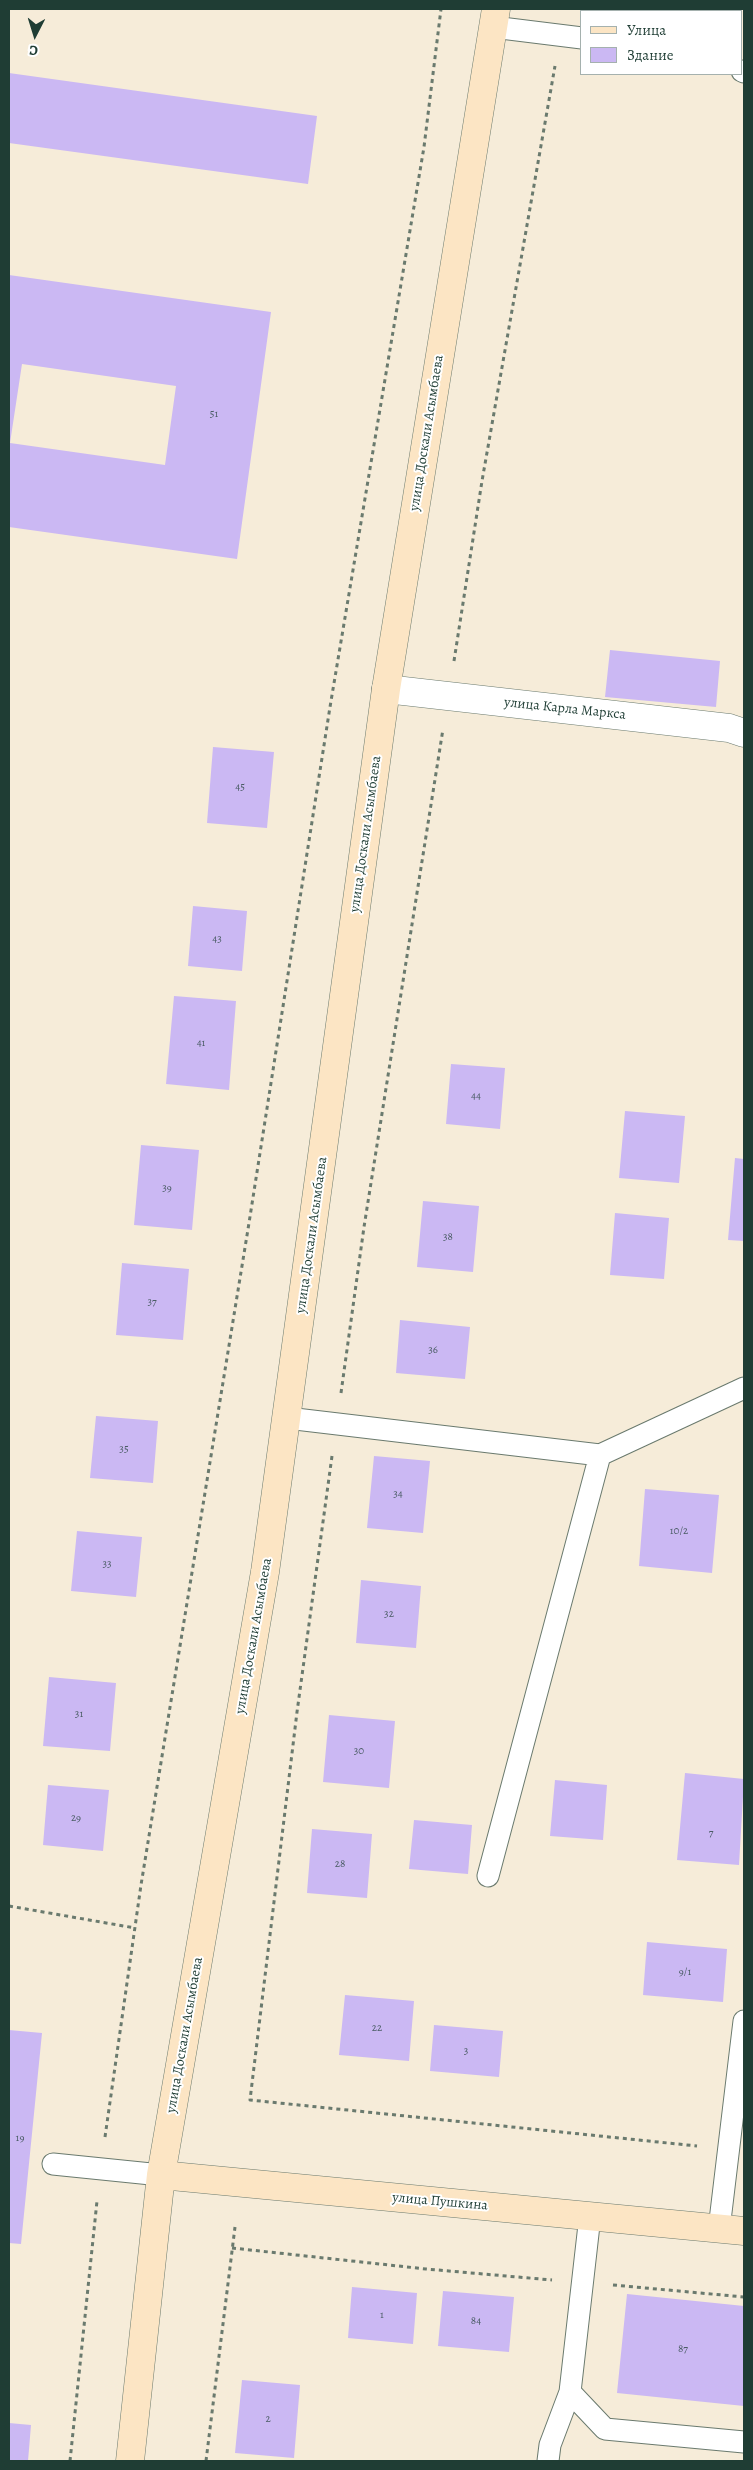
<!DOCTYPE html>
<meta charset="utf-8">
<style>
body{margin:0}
#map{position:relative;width:753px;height:2470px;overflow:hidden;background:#f6ecd9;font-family:Alegreya,serif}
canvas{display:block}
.frame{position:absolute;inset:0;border:10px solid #1f3d34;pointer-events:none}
.legend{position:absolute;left:580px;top:10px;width:162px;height:65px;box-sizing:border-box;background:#fff;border:1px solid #a5b1ae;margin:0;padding:6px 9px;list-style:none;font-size:15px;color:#1f3d34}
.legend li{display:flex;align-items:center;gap:10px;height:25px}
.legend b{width:25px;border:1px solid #a5b1ae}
.north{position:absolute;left:10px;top:10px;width:50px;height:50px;-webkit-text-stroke:4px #fff;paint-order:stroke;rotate:185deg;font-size:14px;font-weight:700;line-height:20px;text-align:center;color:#1f3d34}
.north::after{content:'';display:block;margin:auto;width:18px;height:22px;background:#1f3d34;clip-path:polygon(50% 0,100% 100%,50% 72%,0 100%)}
</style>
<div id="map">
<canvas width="753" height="2470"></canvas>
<div class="frame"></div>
<ul class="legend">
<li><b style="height:6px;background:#fce5c4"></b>Улица</li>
<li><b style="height:14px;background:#cbb8f3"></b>Здание</li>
</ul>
<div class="north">С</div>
</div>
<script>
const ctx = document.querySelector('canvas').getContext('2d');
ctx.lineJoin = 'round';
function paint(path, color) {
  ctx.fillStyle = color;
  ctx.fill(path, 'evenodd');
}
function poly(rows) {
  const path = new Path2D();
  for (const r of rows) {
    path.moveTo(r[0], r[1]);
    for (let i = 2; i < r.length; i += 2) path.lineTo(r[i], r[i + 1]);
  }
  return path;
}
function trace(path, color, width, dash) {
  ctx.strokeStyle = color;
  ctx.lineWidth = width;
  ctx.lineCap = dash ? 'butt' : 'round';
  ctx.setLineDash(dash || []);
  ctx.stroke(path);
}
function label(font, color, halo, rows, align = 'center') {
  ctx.font = font + ' Alegreya,serif';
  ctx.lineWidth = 4;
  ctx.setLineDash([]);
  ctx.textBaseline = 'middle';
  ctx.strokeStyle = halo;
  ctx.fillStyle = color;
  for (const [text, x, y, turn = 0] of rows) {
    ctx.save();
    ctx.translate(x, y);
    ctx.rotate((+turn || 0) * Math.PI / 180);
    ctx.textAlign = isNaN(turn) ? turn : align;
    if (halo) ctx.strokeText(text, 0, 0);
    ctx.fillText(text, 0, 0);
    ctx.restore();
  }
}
const building = poly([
 [9,73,317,116,308,184,9,143],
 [9,275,271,312,237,559,9,527],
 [22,364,176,386,165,465,10,443],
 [610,650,720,661,716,707,605,697],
 [213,747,274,752,267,828,207,823],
 [193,906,247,911,242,971,188,966],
 [174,996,236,1001,229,1090,166,1084],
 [451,1064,505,1068,500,1129,446,1124],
 [625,1111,685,1116,679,1183,619,1178],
 [141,1145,199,1150,192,1230,134,1225],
 [735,1158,744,1159,744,1241,728,1240],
 [423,1201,479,1206,473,1272,417,1267],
 [615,1213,669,1218,664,1279,610,1275],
 [122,1263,189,1269,183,1340,116,1335],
 [400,1320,470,1327,465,1379,396,1373],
 [96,1416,158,1421,153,1483,90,1478],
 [374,1456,430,1461,423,1533,367,1528],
 [645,1489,719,1495,712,1573,639,1566],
 [77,1531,142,1537,136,1597,71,1591],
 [361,1580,421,1586,416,1648,356,1643],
 [49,1677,116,1683,110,1751,43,1746],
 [329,1715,395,1721,389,1788,323,1782],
 [685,1773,744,1779,739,1865,677,1860],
 [555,1780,607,1785,603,1840,550,1836],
 [48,1785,109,1790,103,1851,43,1845],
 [414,1820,472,1825,468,1874,409,1869],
 [312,1829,372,1834,367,1898,307,1893],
 [647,1942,727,1949,723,2002,643,1995],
 [345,1995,414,2001,409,2061,339,2055],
 [434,2025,503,2031,499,2077,430,2071],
 [9,2030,42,2033,21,2244,9,2243],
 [352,2287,417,2293,413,2344,348,2338],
 [443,2291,514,2297,509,2352,438,2346],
 [627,2294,744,2306,744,2406,617,2393],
 [242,2380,300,2385,294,2458,235,2453],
 [9,2423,31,2425,28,2461,9,2461]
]);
const path = poly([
 [454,661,482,481,555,66],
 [341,1393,364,1227,443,729],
 [332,1456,297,1712,250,2100,697,2146],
 [9,1906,135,1928],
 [105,2137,141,1885,249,1223,330,707,424,147,441,9],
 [232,2248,426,2269,552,2280],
 [613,2285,744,2297],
 [70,2461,97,2201],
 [206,2461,235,2227]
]);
const lane = poly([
 [493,27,582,38],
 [742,71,744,72],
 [287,1418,600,1455],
 [488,1876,600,1455,744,1388],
 [53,2164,161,2175],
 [590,2216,570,2392,605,2429,744,2442],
 [719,2229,744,2021],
 [548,2461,550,2445,570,2392]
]);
const street = poly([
 [386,689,729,728,744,733]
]);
const secondary = poly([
 [161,2175,744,2231],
 [130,2461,161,2175,265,1572,386,689,496,9]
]);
const numberNames = [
 ["51",214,414],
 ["45",240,787],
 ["43",217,939],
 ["41",201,1043],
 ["44",476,1096],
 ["39",167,1188],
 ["38",448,1237],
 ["37",152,1302],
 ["36",433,1350],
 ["35",124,1449],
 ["34",398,1494],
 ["10/2",679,1531],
 ["33",107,1564],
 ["32",389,1614],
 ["31",79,1714],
 ["30",359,1751],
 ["29",76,1818],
 ["7",711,1833],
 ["28",340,1864],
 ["9/1",685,1972],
 ["22",377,2028],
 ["3",466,2051],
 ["19",20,2138],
 ["1",382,2315],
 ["84",476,2321],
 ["87",683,2349],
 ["2",268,2419]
];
const streetNames = [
 ["улица Доскали Асымбаева",427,433,-81],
 ["улица Карла Маркса",565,709,6],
 ["улица Доскали Асымбаева",366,834,-82],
 ["улица Доскали Асымбаева",312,1235,-82],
 ["улица Доскали Асымбаева",254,1636,-80],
 ["улица Доскали Асымбаева",185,2035,-80],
 ["улица Пушкина",440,2202,5]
];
paint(building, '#cbb8f3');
trace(lane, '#6a7a6e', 23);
trace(street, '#6a7a6e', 29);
trace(secondary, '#6a7a6e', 29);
trace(path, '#6a7a6e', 3, [4, 4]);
trace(lane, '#fff', 21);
trace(street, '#fff', 28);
trace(secondary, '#fce5c4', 28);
label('11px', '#4a5c64', null, numberNames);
label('14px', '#1f3d34', '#fff', streetNames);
</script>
